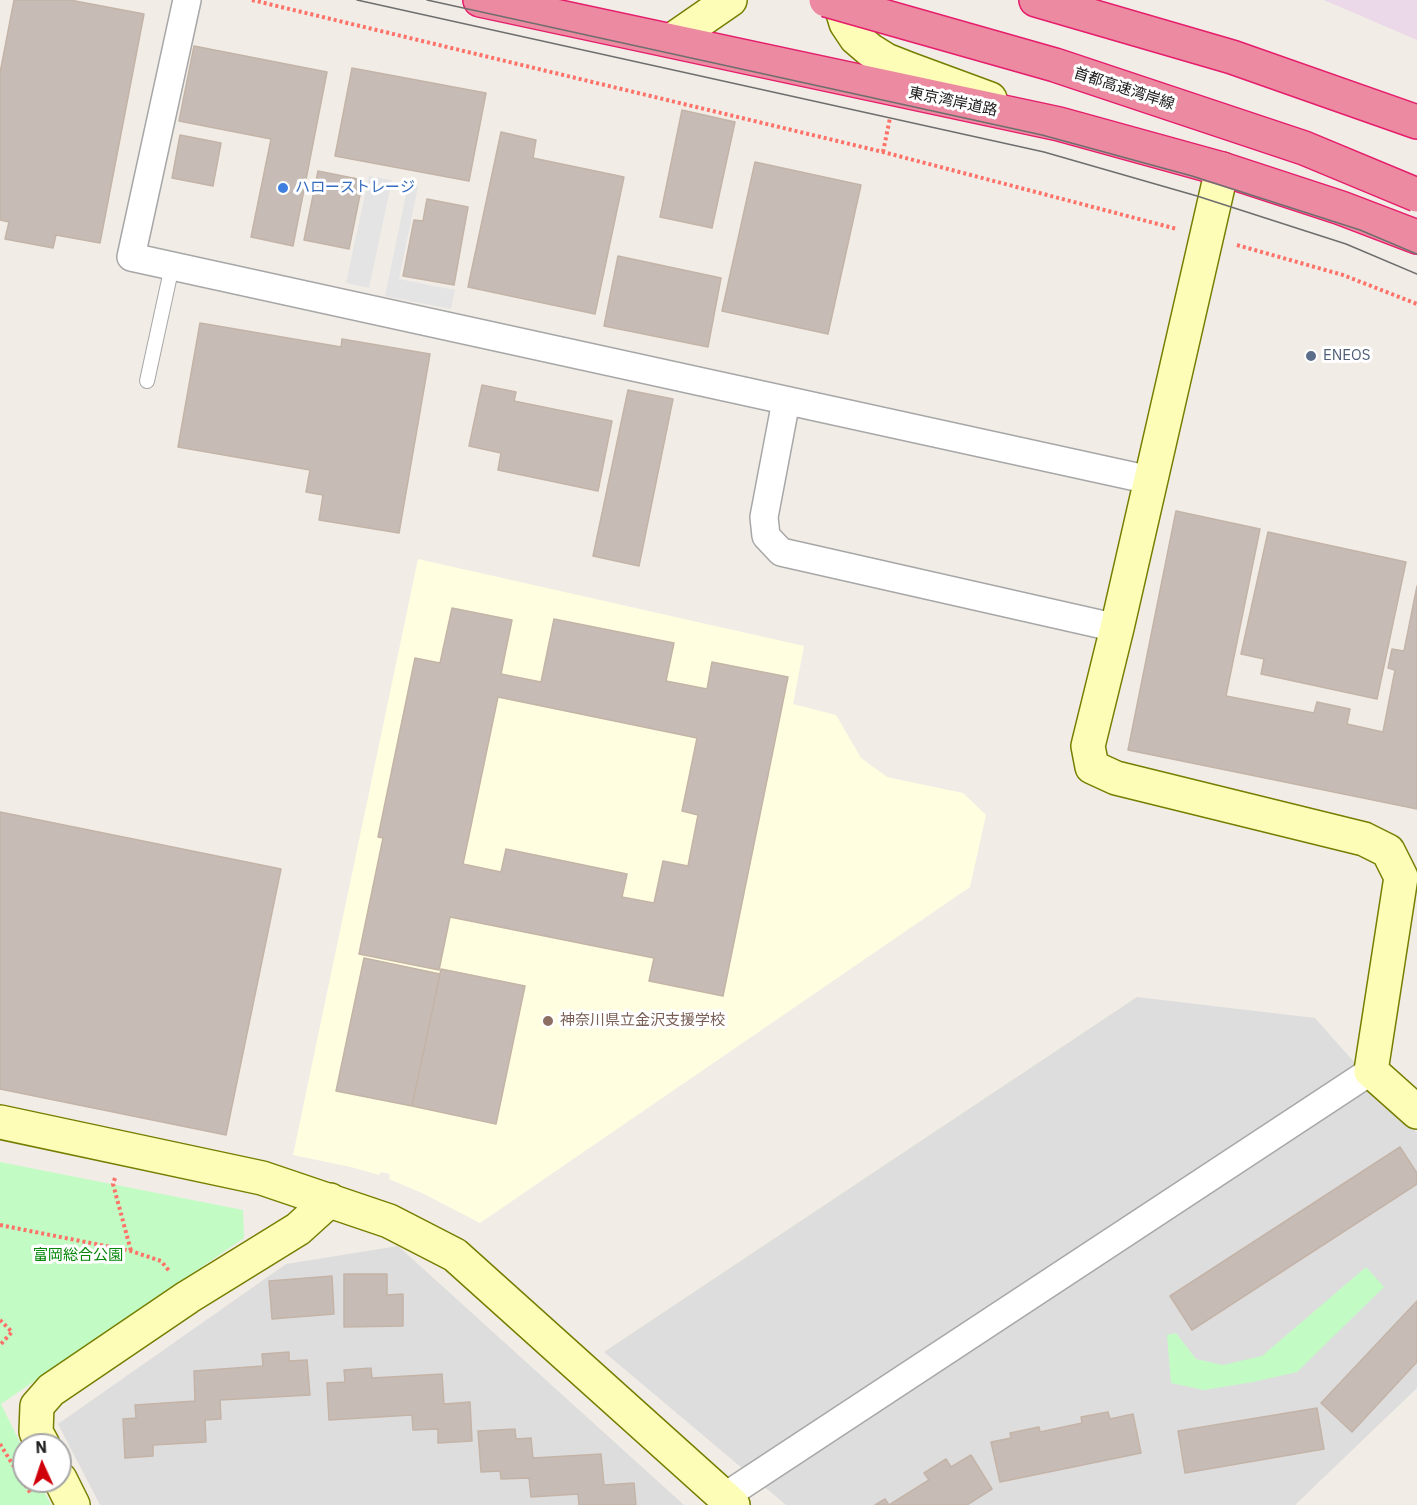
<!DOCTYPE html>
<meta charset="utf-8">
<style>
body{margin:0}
#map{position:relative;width:1417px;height:1505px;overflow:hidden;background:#f1ede6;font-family:"IBM Plex Sans",sans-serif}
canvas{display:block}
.north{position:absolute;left:12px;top:1433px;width:60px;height:60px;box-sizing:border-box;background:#fff;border:2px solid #a6a6a6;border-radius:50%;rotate:357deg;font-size:16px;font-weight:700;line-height:24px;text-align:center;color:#202020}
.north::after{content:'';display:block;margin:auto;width:21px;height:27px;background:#d0000a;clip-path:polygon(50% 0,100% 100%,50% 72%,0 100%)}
</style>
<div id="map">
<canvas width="1417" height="1505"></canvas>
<div class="north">N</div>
</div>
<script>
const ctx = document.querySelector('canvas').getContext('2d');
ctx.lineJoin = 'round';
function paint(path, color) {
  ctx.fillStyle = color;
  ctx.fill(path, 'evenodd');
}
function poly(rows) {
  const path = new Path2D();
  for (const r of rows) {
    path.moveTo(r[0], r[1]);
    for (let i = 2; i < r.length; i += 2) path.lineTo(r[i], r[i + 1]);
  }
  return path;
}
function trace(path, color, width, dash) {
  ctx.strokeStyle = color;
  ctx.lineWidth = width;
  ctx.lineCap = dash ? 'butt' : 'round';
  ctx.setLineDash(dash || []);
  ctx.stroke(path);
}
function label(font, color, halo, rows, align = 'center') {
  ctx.font = font + ' "IBM Plex Sans","Noto Sans JP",sans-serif';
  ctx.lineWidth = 6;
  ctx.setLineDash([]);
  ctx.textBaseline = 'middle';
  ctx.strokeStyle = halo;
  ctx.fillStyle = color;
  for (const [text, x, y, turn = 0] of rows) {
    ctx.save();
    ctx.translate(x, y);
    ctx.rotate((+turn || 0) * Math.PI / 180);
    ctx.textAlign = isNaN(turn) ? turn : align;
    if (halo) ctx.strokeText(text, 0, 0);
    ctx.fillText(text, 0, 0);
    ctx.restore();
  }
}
const residential = poly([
 [1137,997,1315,1018,1417,1133,1417,1388,1295,1505,786,1505,604,1352],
 [398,1246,684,1505,100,1505,58,1424,286,1264]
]);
const industrial = poly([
 [1324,0,1417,0,1417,40]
]);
const education = poly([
 [418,559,804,646,793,704,836,715,861,758,887,777,963,793,986,815,970,887,480,1223,422,1193,389,1179,390,1174,381,1172,379,1175,351,1167,293,1155]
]);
const park = poly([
 [0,1162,243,1210,244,1238,1,1404,24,1451,24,1481,39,1481,51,1505,0,1505],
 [1366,1267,1384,1287,1297,1372,1253,1382,1204,1390,1171,1383,1167,1335,1176,1333,1196,1359,1223,1365,1262,1356]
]);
const parking = poly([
 [369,176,392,180,369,288,346,283],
 [408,185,418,187,399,279,455,290,451,309,385,296]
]);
const building = poly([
 [14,0,70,0,144,14,100,243,56,235,53,248,5,239,9,222,0,220,0,73,14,0],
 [194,46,327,72,293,246,251,237,271,139,179,121,194,46],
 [352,68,486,93,469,181,335,156,352,68],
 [682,110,735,122,712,228,660,217,682,110],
 [501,132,536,140,533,158,624,177,595,314,468,287,501,132],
 [180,135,221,143,213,186,172,178,180,135],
 [755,162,861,185,828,334,722,311,755,162],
 [318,171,363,180,349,249,304,240,318,171],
 [427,199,468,207,454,285,403,276,414,220,423,221,427,199],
 [618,256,721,278,708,347,604,326,618,256],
 [200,323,341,347,342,339,430,354,399,533,319,520,323,495,306,492,310,470,178,447,200,323],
 [482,385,516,392,514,401,612,421,598,491,498,470,501,453,469,446,482,385],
 [628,390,673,399,639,566,593,556,628,390],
 [1176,511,1260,529,1226,696,1314,713,1317,702,1350,709,1347,724,1383,732,1395,670,1388,668,1392,649,1404,651,1417,586,1417,809,1128,750,1176,511],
 [1268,532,1406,562,1377,699,1261,674,1264,659,1241,654,1268,532],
 [452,608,512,620,501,674,541,682,554,619,674,643,666,681,707,689,712,662,788,677,723,996,649,981,654,958,450,917,439,970,359,954,383,838,378,837,415,658,440,663,452,608],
 [498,697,697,738,682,811,698,815,688,866,663,861,654,903,622,897,627,874,506,849,501,872,463,864,498,697],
 [0,812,281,869,226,1135,0,1089,0,812],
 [364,958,440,974,412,1106,336,1091,364,958],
 [441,969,525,986,496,1124,412,1106,441,969],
 [1400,1147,1417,1173,1417,1184,1192,1330,1170,1296,1400,1147],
 [344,1274,387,1274,387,1295,403,1294,403,1326,344,1327,344,1274],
 [332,1276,334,1314,272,1319,269,1281,332,1276],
 [1417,1301,1417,1362,1352,1432,1321,1403,1417,1301],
 [289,1352,289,1361,307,1360,310,1395,220,1400,221,1419,205,1420,206,1442,153,1445,153,1456,125,1458,123,1419,136,1418,135,1405,195,1401,194,1371,263,1366,262,1354,289,1352],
 [371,1368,372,1378,442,1374,444,1404,470,1402,472,1441,438,1443,438,1429,413,1430,412,1415,329,1420,327,1383,345,1382,344,1370,371,1368],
 [1317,1408,1324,1449,1185,1473,1178,1431,1317,1408],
 [1108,1412,1110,1419,1133,1414,1141,1453,1000,1482,991,1442,1011,1438,1010,1433,1039,1427,1040,1432,1082,1423,1081,1417,1108,1412],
 [515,1429,516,1439,531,1438,533,1458,601,1454,604,1485,634,1483,636,1505,579,1505,578,1494,531,1497,529,1478,501,1479,500,1471,481,1472,478,1431,515,1429],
 [971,1455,992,1489,967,1505,889,1505,929,1480,924,1473,946,1459,951,1467,971,1455],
 [885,1499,889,1505,875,1505,885,1499]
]);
const path = poly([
 [252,0,883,152,1177,229],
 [883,152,890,118],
 [1237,245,1343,275,1417,304],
 [115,1178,113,1184,131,1251],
 [0,1225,131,1251,161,1261,170,1272],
 [0,1320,12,1332,0,1345],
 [0,1444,31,1494]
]);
const lane = poly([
 [147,381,172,266]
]);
const street = poly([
 [187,0,131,257,1150,480],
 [786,401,764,517,766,536,781,552,1117,628],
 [724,1497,1371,1071]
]);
const secondary = poly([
 [839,0,846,23,856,38,870,50,886,60,909,69,990,99],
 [672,40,730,0],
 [1222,169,1117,628,1088,746,1092,767,1116,778,1364,839,1388,851,1401,877,1371,1071,1417,1112],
 [0,1122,262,1178,389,1221,455,1255,733,1505],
 [43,1445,36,1432,37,1406,51,1390,188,1297,298,1229,330,1200],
 [60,1479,73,1505]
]);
const highway = poly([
 [480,0,1059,124,1222,169,1341,208,1417,237],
 [1036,0,1232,57,1417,122]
]);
const tram = poly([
 [357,0,1044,152,1197,196,1346,244,1417,274],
 [427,0,1042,135,1192,176,1360,230,1417,254]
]);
const highwayBridge = poly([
 [826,0,1055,65,1304,148,1417,195]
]);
const markers = [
 [283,188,6,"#3f7fe0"],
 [1311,356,6,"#5c6f8a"],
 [548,1021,6,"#8d6e63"]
];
const streetNames = [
 ["首都高速湾岸線",1124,89,18],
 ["東京湾岸道路",953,102,12]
];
const shopNames = [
 ["ハローストレージ",295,188]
];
const serviceNames = [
 ["ENEOS",1323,356]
];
const educationNames = [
 ["神奈川県立金沢支援学校",560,1021]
];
const parkNames = [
 ["富岡総合公園",78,1256]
];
paint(residential, '#dedddd');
paint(industrial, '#ebd8e8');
paint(education, '#fffee1');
paint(park, '#c2fcc4');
paint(parking, '#e4e4e4');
paint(building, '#c6bcb5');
trace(building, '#c4b3a7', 1.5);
trace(lane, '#a7a7a7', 16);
trace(street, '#a7a7a7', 30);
trace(secondary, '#767e00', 36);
trace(highway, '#e51d6b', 36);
trace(path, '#ff7269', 4, [3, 3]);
trace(lane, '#fff', 14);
trace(street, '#fff', 27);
trace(secondary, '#fdfdb8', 33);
trace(highway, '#ec8aa1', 33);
trace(tram, '#6e6e6e', 1.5);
trace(highwayBridge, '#e51d6b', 36, []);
trace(highwayBridge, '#ec8aa1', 33);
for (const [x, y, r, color] of markers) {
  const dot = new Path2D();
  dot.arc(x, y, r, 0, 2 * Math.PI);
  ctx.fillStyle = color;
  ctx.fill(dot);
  trace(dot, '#fff', 2);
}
label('15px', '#202020', '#fff', streetNames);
label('15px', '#366cbe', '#fff', shopNames, 'left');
label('15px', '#4e5e75', '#fff', serviceNames, 'left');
label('15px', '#785e54', '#fff', educationNames, 'left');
label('15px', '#06870a', '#fff', parkNames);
</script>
